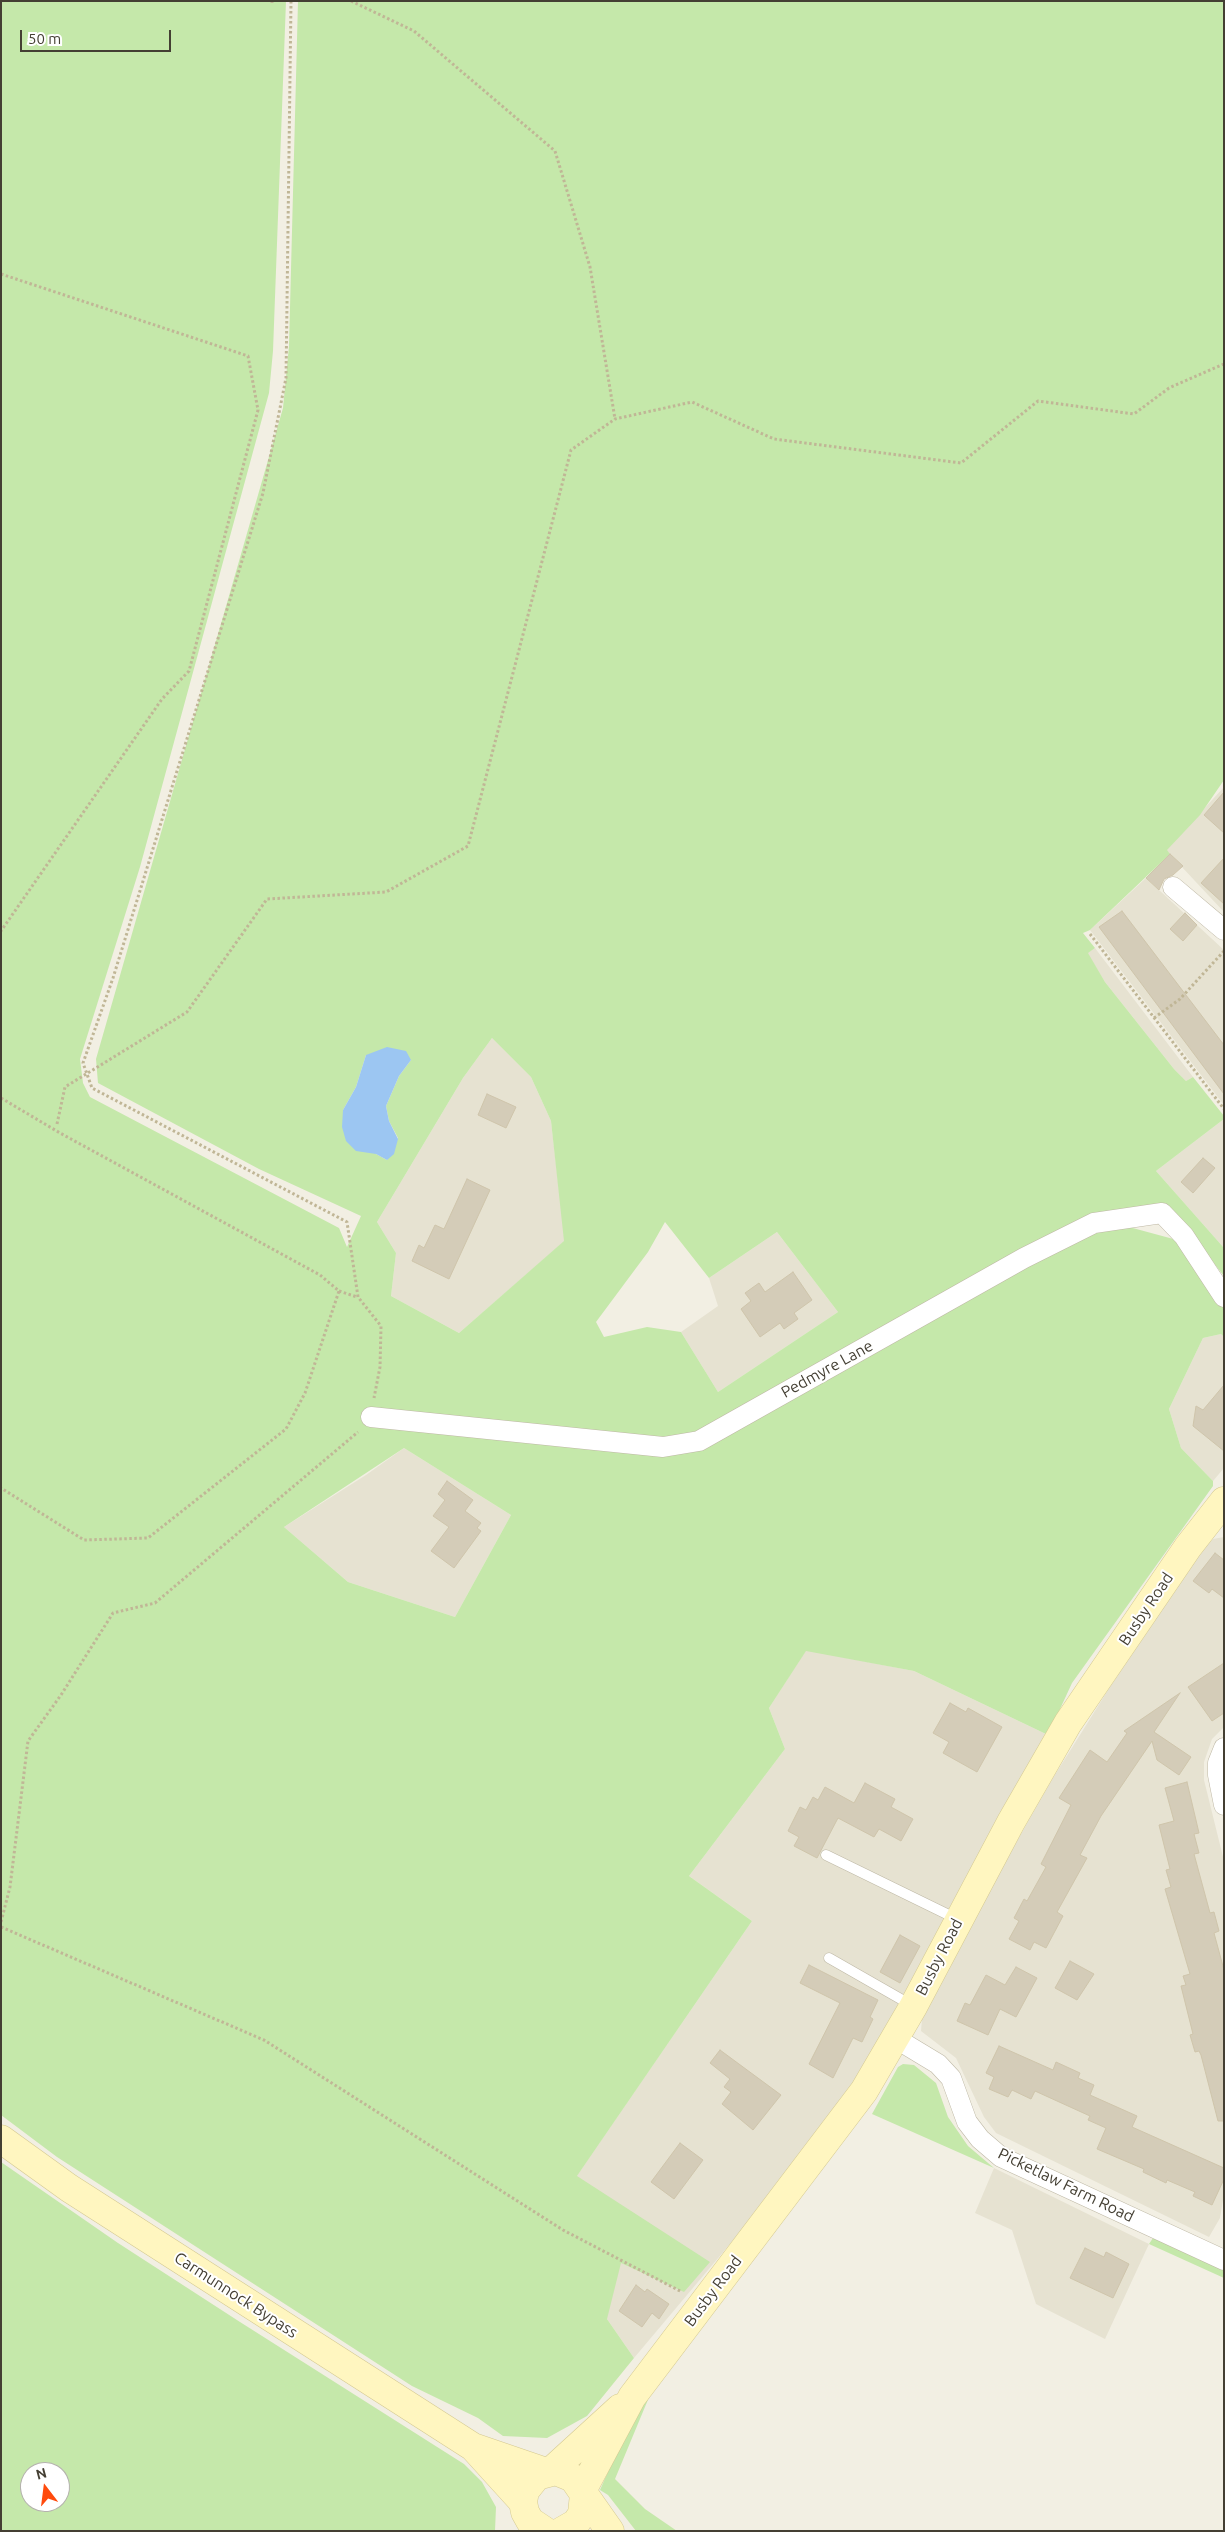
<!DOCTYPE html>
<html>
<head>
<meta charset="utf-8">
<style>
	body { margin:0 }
	#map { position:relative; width:1225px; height:2532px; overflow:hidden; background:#f2efe3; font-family:Ubuntu,sans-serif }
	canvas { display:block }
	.frame { position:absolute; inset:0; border:2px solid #443f33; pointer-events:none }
	.north { position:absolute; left:20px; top:2462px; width:50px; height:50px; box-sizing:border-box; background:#fff; border:1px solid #b4b2ad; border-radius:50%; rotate:345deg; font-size:14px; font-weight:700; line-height:20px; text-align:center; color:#443f33 }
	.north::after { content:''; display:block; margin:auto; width:18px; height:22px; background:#ff4b0d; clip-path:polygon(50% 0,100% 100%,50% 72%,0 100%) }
	.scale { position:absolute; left:20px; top:30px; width:151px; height:22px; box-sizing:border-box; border:2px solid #443f33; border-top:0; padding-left:6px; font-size:15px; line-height:18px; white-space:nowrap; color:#443f33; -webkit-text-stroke:4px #fff; paint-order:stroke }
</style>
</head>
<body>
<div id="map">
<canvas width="1225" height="2532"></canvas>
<div class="frame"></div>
<div class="north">N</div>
<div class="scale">50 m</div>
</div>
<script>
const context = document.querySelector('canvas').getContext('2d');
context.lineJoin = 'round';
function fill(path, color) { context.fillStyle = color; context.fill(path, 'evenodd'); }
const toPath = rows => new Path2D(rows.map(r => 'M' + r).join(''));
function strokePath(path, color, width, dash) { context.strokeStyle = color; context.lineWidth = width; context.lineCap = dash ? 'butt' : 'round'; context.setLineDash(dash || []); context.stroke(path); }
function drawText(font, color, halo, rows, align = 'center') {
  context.font = font + ' Ubuntu,sans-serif'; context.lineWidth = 4; context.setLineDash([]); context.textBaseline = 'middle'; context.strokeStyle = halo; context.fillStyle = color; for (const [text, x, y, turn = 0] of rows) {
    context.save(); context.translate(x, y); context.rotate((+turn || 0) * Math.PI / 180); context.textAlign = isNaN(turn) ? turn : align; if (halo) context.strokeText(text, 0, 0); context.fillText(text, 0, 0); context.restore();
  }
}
const residential = toPath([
	[1224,787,1224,912,1166,850],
	[1146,878,1224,950,1224,1105,1090,930],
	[1095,948,1193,1077,1186,1081,1174,1069,1105,982,1087,953],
	[492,1038,531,1077,551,1121,565,1241,459,1333,391,1296,396,1253,377,1222,463,1078],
	[1224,1119,1224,1248,1156,1171],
	[777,1232,838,1312,718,1392,681,1332,718,1306,709,1278],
	[1221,1334,1224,1337,1224,1468,1213,1481,1181,1448,1169,1409,1203,1338],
	[404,1448,511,1515,455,1617,348,1582,284,1527,366,1475],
	[1224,1537,1224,1727,1212,1739,1204,1762,1204,1780,1224,1861,1224,2194,1220,2218,1209,2237,996,2133,984,2117,956,2058,921,2031,922,2019,1001,1869,1053,1778,1110,1687,1204,1548,1213,1539],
	[806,1650,914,1671,1048,1735,899,2015,830,2125,634,2358,607,2319,576,2177,752,1921,689,1876,785,1749,769,1708],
	[994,2168,1149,2244,1105,2339,1036,2304,1012,2230,975,2213]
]);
const green = toPath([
	[1,1,286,1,273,351,269,393,140,867,80,1059,83,1083,90,1097,339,1228,347,1247,361,1216,259,1169,98,1083,96,1059,283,408,289,346,298,1,1224,1,1224,780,1200,815,1167,850,1170,854,1090,930,1083,933,1095,948,1088,953,1105,982,1174,1069,1186,1081,1193,1077,1224,1116,1224,1119,1156,1171,1224,1248,1224,1276,1172,1211,1132,1209,1013,1273,1108,1227,1129,1227,1177,1240,1224,1308,1224,1337,1221,1334,1203,1338,1169,1409,1181,1448,1213,1481,1213,1486,1072,1683,1048,1735,914,1671,806,1651,769,1708,785,1749,689,1876,752,1921,577,2176,710,2262,684,2292,621,2263,607,2319,634,2358,587,2416,547,2438,503,2436,478,2418,412,2386,57,2157,1,2115],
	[492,1038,531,1077,551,1121,564,1241,459,1333,391,1296,396,1253,377,1222,463,1078],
	[366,1055,411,1060,399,1076,386,1106,389,1121,398,1138,387,1160,376,1154,343,1110,356,1087],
	[665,1222,709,1278,777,1232,838,1312,718,1392,681,1332,647,1327,604,1337,596,1322,648,1252],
	[404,1448,511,1515,455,1617,348,1582,284,1527],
	[903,2064,914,2065,936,2083,948,2117,968,2146,994,2168,872,2114,898,2067],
	[1,2162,118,2243,240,2322,464,2464,482,2482,496,2507,495,2531,1,2531],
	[30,2472,60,2472,60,2502,30,2502],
	[1153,2238,1224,2270,1224,2278,1149,2244],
	[652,2390,615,2479,645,2509,677,2531,636,2531,608,2495,600,2490,627,2428]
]);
const water = toPath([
	[387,1047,406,1051,411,1060,399,1076,386,1106,389,1121,398,1139,394,1154,387,1160,376,1154,356,1151,346,1141,342,1127,343,1110,356,1087,366,1055]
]);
const building = toPath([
	[1224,792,1224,833,1204,815,1224,792],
	[1170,854,1183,866,1173,875,1164,879,1159,890,1146,878,1170,854],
	[1224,858,1224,904,1201,883,1224,858],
	[1122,911,1224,1045,1224,1094,1099,927,1122,911],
	[1185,913,1197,925,1183,941,1170,929,1185,913],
	[487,1094,516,1107,506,1128,478,1115,487,1094],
	[1203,1158,1215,1168,1193,1193,1181,1182,1203,1158],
	[467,1179,490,1190,449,1279,412,1261,419,1245,424,1248,435,1225,444,1229,467,1179],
	[793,1272,812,1300,794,1313,798,1319,784,1329,780,1323,760,1337,741,1309,751,1301,745,1293,759,1283,765,1292,793,1272],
	[1224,1385,1224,1451,1193,1426,1196,1406,1203,1410,1224,1385],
	[447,1481,473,1500,465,1511,481,1523,477,1528,481,1531,454,1568,431,1551,449,1527,433,1516,445,1500,438,1494,447,1481],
	[1215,1553,1224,1560,1224,1598,1212,1589,1209,1593,1193,1581,1215,1553],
	[1224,1663,1224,1713,1212,1721,1188,1687,1224,1663],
	[1180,1693,1154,1732,1191,1757,1179,1775,1157,1760,1152,1741,1101,1816,1080,1855,1087,1858,1057,1912,1063,1916,1046,1948,1034,1942,1030,1950,1009,1939,1019,1921,1014,1918,1024,1899,1027,1901,1046,1867,1041,1864,1071,1805,1059,1798,1090,1750,1107,1762,1127,1733,1124,1731,1180,1693],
	[950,1703,966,1712,968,1708,1002,1727,977,1772,943,1753,949,1742,933,1733,950,1703],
	[1187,1782,1199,1833,1194,1834,1199,1853,1194,1854,1210,1913,1214,1912,1219,1931,1214,1933,1224,1970,1224,2121,1218,2121,1201,2055,1199,2051,1195,2052,1190,2035,1193,2034,1181,1986,1186,1985,1183,1976,1190,1974,1165,1889,1171,1887,1166,1870,1170,1869,1159,1825,1174,1821,1165,1788,1187,1782],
	[865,1783,895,1799,891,1807,913,1819,901,1841,879,1829,874,1837,838,1818,817,1858,794,1846,799,1837,788,1831,800,1807,806,1810,813,1797,818,1800,825,1787,854,1803,865,1783],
	[900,1935,920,1946,900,1983,880,1972,900,1935],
	[1070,1961,1094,1974,1077,2000,1055,1988,1070,1961],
	[809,1965,878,2000,870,2017,873,2019,862,2042,853,2038,833,2078,809,2064,840,2003,800,1983,809,1965],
	[1016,1967,1037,1978,1016,2017,1000,2009,988,2035,957,2021,965,2003,970,2005,986,1975,1005,1985,1016,1967],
	[999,2046,1053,2070,1056,2062,1080,2073,1078,2078,1094,2085,1090,2095,1137,2116,1132,2127,1224,2168,1224,2179,1212,2205,1193,2196,1195,2192,1167,2180,1166,2183,1143,2172,1144,2169,1097,2149,1106,2128,1088,2120,1090,2116,1035,2091,1031,2099,1012,2090,1008,2097,989,2089,994,2077,986,2073,999,2046],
	[720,2050,781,2095,753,2130,722,2104,731,2092,724,2087,730,2079,710,2063,720,2050],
	[680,2143,703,2160,674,2199,651,2182,680,2143],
	[1085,2248,1104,2257,1106,2252,1129,2264,1113,2298,1070,2278,1085,2248],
	[636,2285,645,2292,647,2289,669,2304,659,2319,652,2313,642,2327,619,2311,636,2285]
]);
const path = toPath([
	[272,1,272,3],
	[291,1,286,378,263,493,113,978,83,1063,92,1088,347,1222,358,1297,381,1326,380,1367,374,1398],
	[351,1,414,31,555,151,590,267,615,419],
	[1,274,248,356,258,410,189,671,162,699,1,931],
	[1090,934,1224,1109],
	[1154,1018,1180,999,1224,951],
	[1,1098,60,1133,320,1275,339,1291,305,1393,286,1429,148,1538,84,1540,1,1488],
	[57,1124,65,1087,187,1012,267,899,386,892,468,846,571,450,615,419,692,402,774,439,961,463,1038,401,1134,414,1169,388,1224,364],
	[339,1291,357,1297],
	[1,1922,10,1887,28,1741,61,1695,113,1613,155,1603,358,1432],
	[1,1927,264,2040,563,2230,682,2292]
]);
const lane = toPath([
	[826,1855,957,1919],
	[829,1958,913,2006]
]);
const street = toPath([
	[1173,887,1224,930],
	[371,1417,663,1447,699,1441,1024,1258,1094,1223,1162,1213,1184,1236,1224,1297],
	[1224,1748,1218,1763,1218,1775,1224,1805],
	[895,2038,938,2064,951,2078,967,2122,980,2139,1001,2157,1224,2260]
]);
const secondary = toPath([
	[1,2139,69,2188,473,2447,546,2472],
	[474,2448,523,2502],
	[550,2472,620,2408],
	[582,2491,632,2397,864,2091,913,2007,1011,1822,1068,1723,1188,1547,1224,1501],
	[584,2494,610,2531],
	[545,2531,530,2521,525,2512,523,2502,525,2491,537,2476,556,2471,573,2478,584,2494,582,2514,576,2523,562,2531]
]);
const streetNames = [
	["Pedmyre Lane",827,1369,-29],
	["Busby Road",1146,1609,-56],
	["Busby Road",939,1957,-63],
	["Picketlaw Farm Road",1066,2185,26],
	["Busby Road",713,2291,-53],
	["Carmunnock Bypass",236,2295,33]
];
fill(residential, '#e6e2d1');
fill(green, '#c5e8aa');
fill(water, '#9cc6f2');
fill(building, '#d4ccb8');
strokePath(building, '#cfc5ab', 1);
strokePath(lane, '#beb8a5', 11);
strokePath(street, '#beb8a5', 21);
strokePath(secondary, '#d4c991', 29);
strokePath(path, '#c0b696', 3, [2.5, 2.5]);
strokePath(lane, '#fff', 10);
strokePath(street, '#fff', 20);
strokePath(secondary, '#fff6c0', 28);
drawText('16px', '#443f33', '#fff', streetNames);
</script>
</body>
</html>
